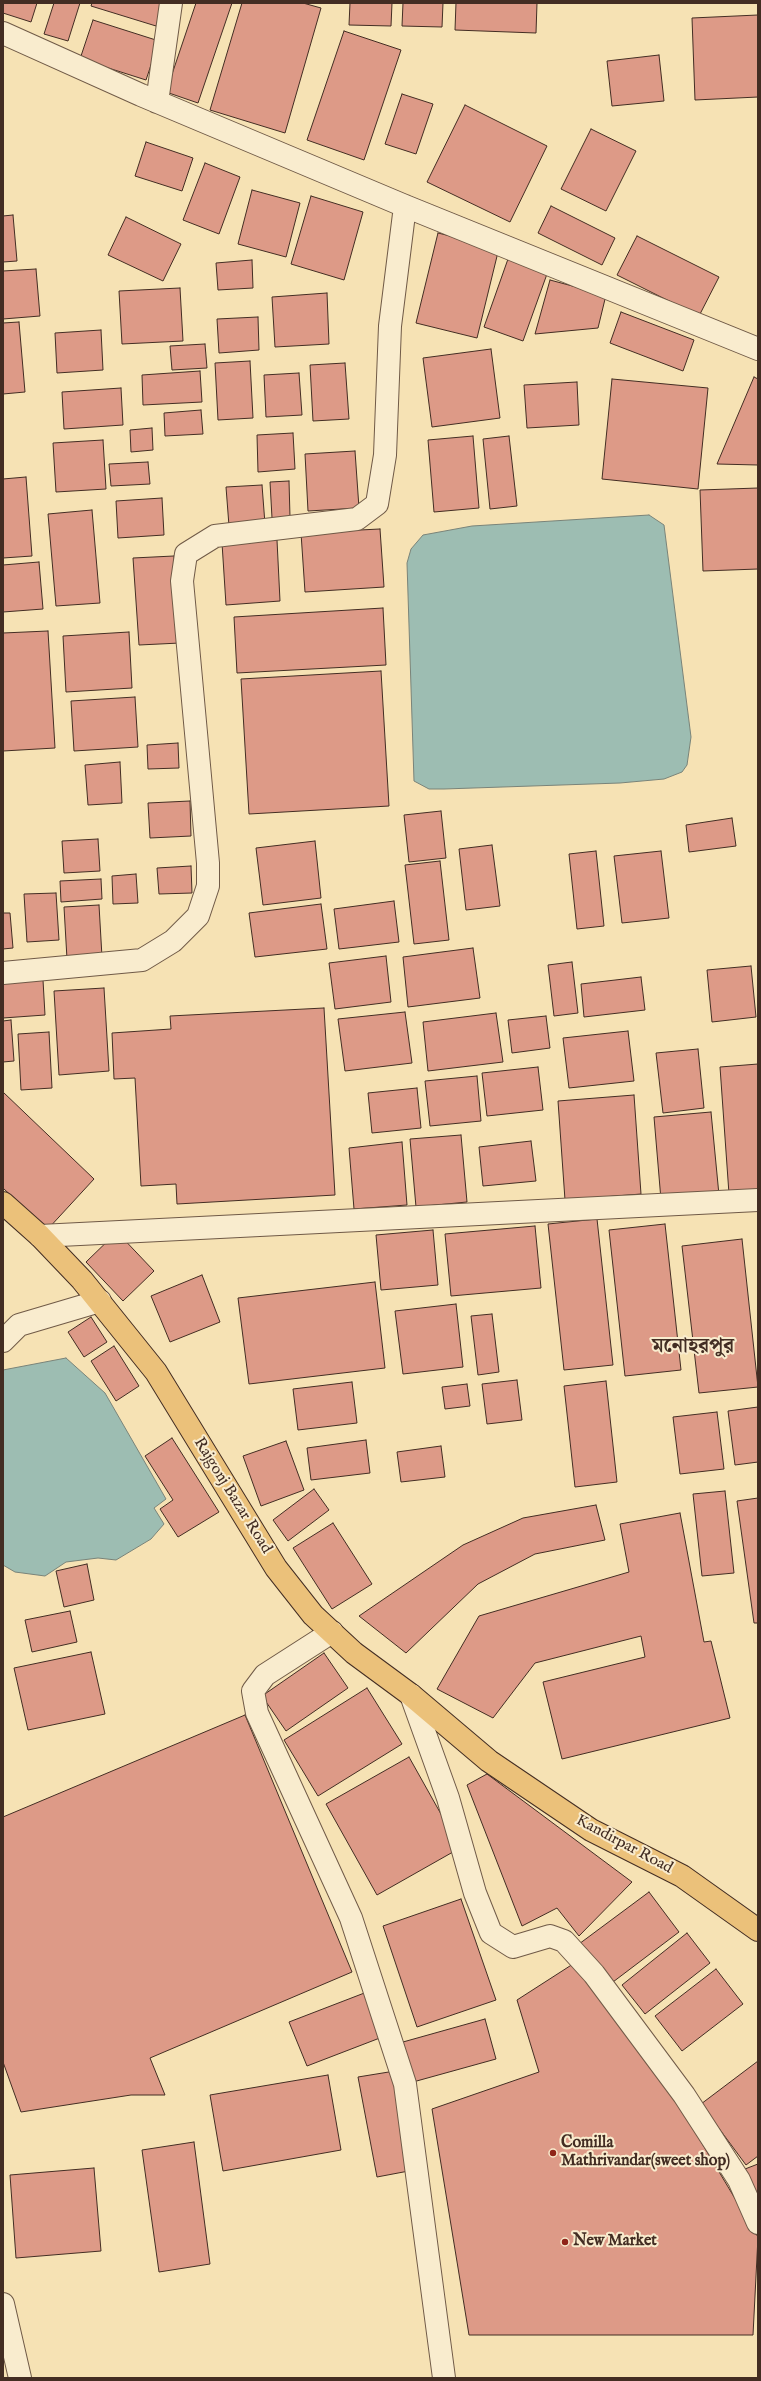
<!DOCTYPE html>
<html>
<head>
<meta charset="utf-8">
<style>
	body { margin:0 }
	#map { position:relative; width:761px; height:2381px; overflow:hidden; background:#f6e2b4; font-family:"IM FELL English",serif }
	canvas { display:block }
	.frame { position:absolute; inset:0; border:4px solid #432d23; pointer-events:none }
</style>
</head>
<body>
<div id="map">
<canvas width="761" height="2381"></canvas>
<div class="frame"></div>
</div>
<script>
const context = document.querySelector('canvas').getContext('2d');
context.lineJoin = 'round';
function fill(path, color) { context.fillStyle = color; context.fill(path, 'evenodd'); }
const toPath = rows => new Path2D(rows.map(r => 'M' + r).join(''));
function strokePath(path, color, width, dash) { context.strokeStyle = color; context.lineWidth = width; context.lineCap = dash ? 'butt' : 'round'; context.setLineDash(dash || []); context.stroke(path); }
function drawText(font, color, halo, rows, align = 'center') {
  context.font = font + ' "IM FELL English","Noto Serif Bengali",serif'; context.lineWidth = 4; context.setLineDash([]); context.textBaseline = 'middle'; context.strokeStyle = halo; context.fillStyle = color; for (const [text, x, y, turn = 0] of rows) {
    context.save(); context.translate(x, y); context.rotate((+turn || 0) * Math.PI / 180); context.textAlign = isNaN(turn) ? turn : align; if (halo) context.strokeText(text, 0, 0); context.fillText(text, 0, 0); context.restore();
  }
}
const water = toPath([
	[649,515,664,525,691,737,687,765,682,772,664,779,620,783,444,789,429,789,414,781,407,563,411,549,423,535,472,526,649,515],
	[66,1358,105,1393,166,1499,154,1508,164,1524,151,1539,116,1560,98,1558,66,1562,45,1576,15,1572,3,1565,3,1370,66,1358]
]);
const building = toPath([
	[3,3,37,3,31,22,3,13,3,3],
	[54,3,80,3,68,41,44,34,54,3],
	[92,3,163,3,156,26,91,6,92,3],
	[196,3,232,3,198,103,166,92,196,3],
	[242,3,303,3,321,8,285,133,210,110,242,3],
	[350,3,392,3,391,26,349,25,350,3],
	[403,3,443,3,442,27,402,26,403,3],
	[456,3,537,3,536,33,455,30,456,3],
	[758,15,758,97,695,100,692,18,758,15],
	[93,20,159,41,146,80,80,59,93,20],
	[344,31,401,50,364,160,307,140,344,31],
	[659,55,664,101,612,106,607,61,659,55],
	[402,94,433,104,416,154,385,144,402,94],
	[465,105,547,146,510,222,427,182,465,105],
	[591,129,636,151,606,211,561,189,591,129],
	[146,142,193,158,182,191,135,176,146,142],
	[205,163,240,177,219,234,183,220,205,163],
	[252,190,300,203,286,257,238,244,252,190],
	[311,196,363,212,344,280,291,264,311,196],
	[551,206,615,238,602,265,538,233,551,206],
	[13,215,17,261,3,262,3,216,13,215],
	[126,217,181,244,163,281,108,255,126,217],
	[438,233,499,248,477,338,416,323,438,233],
	[637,236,719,277,699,316,617,275,637,236],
	[508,259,547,274,523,341,484,327,508,259],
	[252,260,253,288,218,290,216,263,252,260],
	[36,269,40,316,3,319,3,271,36,269],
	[550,280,606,295,598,328,535,334,550,280],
	[180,288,183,341,122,344,119,291,180,288],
	[327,293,329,344,275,347,272,297,327,293],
	[621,312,694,340,683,371,610,343,621,312],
	[258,317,259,350,219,353,217,319,258,317],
	[19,322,25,392,3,394,3,323,19,322],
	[101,330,103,370,57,373,55,333,101,330],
	[205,344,207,368,172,370,170,346,205,344],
	[491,349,500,418,432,427,423,358,491,349],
	[250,361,253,418,218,420,215,363,250,361],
	[345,363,349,419,313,421,310,365,345,363],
	[200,371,202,402,143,405,142,375,200,371],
	[299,373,302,415,266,417,264,375,299,373],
	[754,377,758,379,758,465,717,464,754,377],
	[612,379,708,388,698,489,602,479,612,379],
	[577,382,579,425,527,428,524,385,577,382],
	[121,388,123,425,64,429,62,392,121,388],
	[201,410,203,434,165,436,164,413,201,410],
	[152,428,153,450,131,452,130,430,152,428],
	[293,433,295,469,258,472,257,435,293,433],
	[473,436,479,508,434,512,428,440,473,436],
	[509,436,517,506,490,509,483,439,509,436],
	[103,440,106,489,56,492,53,443,103,440],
	[355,451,359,508,308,511,305,454,355,451],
	[148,462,150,484,111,486,109,464,148,462],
	[26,477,32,556,3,558,3,479,26,477],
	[289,481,290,517,272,518,270,482,289,481],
	[262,485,265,524,229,526,226,487,262,485],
	[758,488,758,569,703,571,700,490,758,488],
	[162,498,164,535,118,538,116,501,162,498],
	[92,510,100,603,56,606,48,514,92,510],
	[380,529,384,587,305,592,301,533,380,529],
	[277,540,280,601,226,605,222,543,277,540],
	[174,556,180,643,139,645,133,558,174,556],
	[39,562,43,609,3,612,3,565,39,562],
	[383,608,386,665,237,673,234,617,383,608],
	[48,631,55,748,3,751,3,633,48,631],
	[129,632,132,688,66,692,63,636,129,632],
	[381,671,389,806,249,814,241,679,381,671],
	[135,697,138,747,74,751,71,701,135,697],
	[178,743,179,768,148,769,147,745,178,743],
	[120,762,122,803,88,805,85,765,120,762],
	[190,801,191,836,150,838,148,803,190,801],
	[441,811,446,858,409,862,404,815,441,811],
	[732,818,736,846,689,852,686,825,732,818],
	[98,839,100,871,64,873,62,841,98,839],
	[315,841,321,898,263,905,256,848,315,841],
	[492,845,500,906,466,910,459,849,492,845],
	[596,851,604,926,577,929,569,854,596,851],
	[661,851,669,918,622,923,614,856,661,851],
	[440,861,449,940,414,944,405,865,440,861],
	[191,866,192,893,159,894,157,868,191,866],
	[136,874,138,903,113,904,112,876,136,874],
	[101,879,102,899,61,902,60,881,101,879],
	[56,893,59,940,27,942,24,894,56,893],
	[394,901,399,942,339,949,334,909,394,901],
	[321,904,327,949,255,957,249,913,321,904],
	[99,905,102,957,67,959,64,907,99,905],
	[3,913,10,913,13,948,3,949,3,913],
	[473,948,480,998,408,1007,403,957,473,948],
	[386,956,391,1002,335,1009,329,963,386,956],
	[572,962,578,1013,554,1016,548,965,572,962],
	[751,966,756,1017,712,1022,707,970,751,966],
	[641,977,645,1010,584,1017,581,984,641,977],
	[43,980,45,1015,3,1018,3,983,43,980],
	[104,988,109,1071,59,1075,54,991,104,988],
	[324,1008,335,1195,177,1204,176,1184,141,1186,135,1078,114,1079,112,1033,171,1029,170,1016,324,1008],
	[405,1012,412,1063,345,1071,338,1019,405,1012],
	[496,1013,503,1062,428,1071,423,1022,496,1013],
	[546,1016,550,1048,512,1053,508,1020,546,1016],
	[11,1020,14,1061,3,1062,3,1021,11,1020],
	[628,1031,634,1081,569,1088,563,1038,628,1031],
	[49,1032,52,1088,21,1090,18,1034,49,1032],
	[698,1049,704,1108,663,1113,656,1053,698,1049],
	[758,1064,758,1192,729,1194,720,1067,758,1064],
	[538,1067,543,1110,487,1116,482,1073,538,1067],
	[477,1076,481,1121,430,1126,425,1081,477,1076],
	[417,1088,421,1128,372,1133,368,1093,417,1088],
	[3,1092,94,1179,47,1230,3,1188,3,1092],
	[634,1095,641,1194,565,1200,558,1101,634,1095],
	[711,1112,719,1195,661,1200,654,1117,711,1112],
	[461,1135,467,1202,416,1207,410,1139,461,1135],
	[531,1141,536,1181,483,1186,479,1147,531,1141],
	[402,1142,407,1205,354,1209,349,1148,402,1142],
	[597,1219,613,1365,564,1370,548,1224,597,1219],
	[665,1224,681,1370,625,1376,609,1230,665,1224],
	[535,1226,541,1288,451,1296,445,1234,535,1226],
	[433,1230,438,1285,381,1290,376,1235,433,1230],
	[117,1232,154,1271,123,1301,86,1262,117,1232],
	[742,1239,758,1387,699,1393,682,1246,742,1239],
	[202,1275,220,1322,170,1342,151,1296,202,1275],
	[375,1282,385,1368,249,1384,238,1298,375,1282],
	[456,1304,463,1367,403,1374,395,1311,456,1304],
	[492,1314,499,1372,478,1375,471,1316,492,1314],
	[91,1317,107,1342,84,1357,68,1332,91,1317],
	[114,1346,139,1386,116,1401,91,1361,114,1346],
	[517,1380,522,1420,487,1424,482,1384,517,1380],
	[606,1381,617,1482,575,1487,564,1386,606,1381],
	[352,1382,357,1423,298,1430,293,1389,352,1382],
	[467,1384,470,1406,445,1409,442,1387,467,1384],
	[758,1407,758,1462,735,1465,728,1411,758,1407],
	[717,1412,724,1469,680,1474,673,1417,717,1412],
	[172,1438,219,1512,178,1537,160,1509,173,1500,145,1456,172,1438],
	[366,1440,370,1473,311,1480,307,1448,366,1440],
	[286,1441,304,1490,261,1506,243,1456,286,1441],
	[441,1446,445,1477,401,1482,397,1452,441,1446],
	[314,1489,329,1510,288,1541,273,1520,314,1489],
	[725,1491,734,1573,702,1576,693,1494,725,1491],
	[758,1498,758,1623,754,1623,737,1501,758,1498],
	[596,1505,605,1540,535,1554,478,1584,406,1653,359,1616,463,1545,523,1518,596,1505],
	[680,1513,704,1642,711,1641,730,1718,562,1759,543,1682,645,1657,641,1636,535,1663,493,1718,437,1689,479,1616,629,1572,620,1524,680,1513],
	[333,1523,372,1584,332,1609,293,1548,333,1523],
	[87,1564,94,1600,64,1607,56,1571,87,1564],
	[70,1611,77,1642,32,1652,25,1620,70,1611],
	[91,1652,105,1714,28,1730,14,1668,91,1652],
	[324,1653,348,1688,286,1731,262,1696,324,1653],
	[367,1688,402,1744,318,1796,284,1740,367,1688],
	[245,1715,352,1972,150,2058,165,2095,131,2095,21,2112,3,2062,3,1817,245,1715],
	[409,1757,460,1848,377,1895,326,1804,409,1757],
	[487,1774,632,1882,579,1936,557,1908,522,1926,467,1785,487,1774],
	[649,1892,679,1932,609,1985,579,1944,649,1892],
	[461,1899,496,2000,417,2027,383,1926,461,1899],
	[687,1933,710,1963,645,2014,622,1985,687,1933],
	[573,1964,645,2048,758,2237,753,2335,469,2335,432,2109,539,2072,517,2000,573,1964],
	[716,1969,743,2004,682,2051,655,2016,716,1969],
	[367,1992,385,2036,307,2066,289,2022,367,1992],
	[485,2019,496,2059,413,2082,403,2042,485,2019],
	[758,2061,758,2156,746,2165,701,2104,758,2061],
	[395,2071,414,2170,377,2177,358,2077,395,2071],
	[328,2075,341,2150,223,2171,210,2095,328,2075],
	[194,2142,210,2264,159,2272,142,2150,194,2142],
	[758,2164,758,2198,745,2169,758,2164],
	[94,2168,101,2251,16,2258,10,2175,94,2168]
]);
const minor = toPath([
	[3,33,141,95,405,206,758,349],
	[157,102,171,3],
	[3,973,142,960,173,941,198,916,208,886,208,863,182,581,186,554,215,536,357,519,377,504,385,455,390,326,405,206],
	[40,1236,758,1200],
	[3,1341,19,1325,100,1301],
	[332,1632,265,1675,253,1691,257,1713,351,1918,405,2084,444,2378],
	[411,1695,448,1798,475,1893,491,1933,513,1947,550,1936,564,1941,594,1974,684,2095,739,2180,758,2223],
	[3,2304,20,2378]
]);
const major = toPath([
	[3,1203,40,1236,82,1280,156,1372,276,1568,313,1615,354,1653,411,1695,489,1761,591,1830,682,1876,758,1930]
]);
const markers = [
	[553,2153,4,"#8f2418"],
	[565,2242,4,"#8f2418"]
];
const streetNames = [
	["Rajgonj Bazar Road",232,1496,58],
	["Kandirpar Road",624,1845,28]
];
const poiNames = [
	["Comilla",561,2144],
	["Mathrivandar(sweet shop)",561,2162],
	["New Market",573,2242]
];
const districtNames = [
	["মনোহরপুর",693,1348]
];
fill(water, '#9dbdb2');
strokePath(water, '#798379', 1);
fill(building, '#dd9a87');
strokePath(building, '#432d23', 1);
strokePath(minor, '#705a47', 24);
strokePath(major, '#432d23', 24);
strokePath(minor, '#f9ecce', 22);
strokePath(major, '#ebc17a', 22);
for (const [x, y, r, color] of markers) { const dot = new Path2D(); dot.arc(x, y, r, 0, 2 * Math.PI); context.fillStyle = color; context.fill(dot); strokePath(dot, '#f9ecce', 1.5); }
drawText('16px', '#432d23', '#f9ecce', streetNames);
drawText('bold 16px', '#432d23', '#f9ecce', poiNames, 'left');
drawText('bold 20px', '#432d23', '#f9ecce', districtNames);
</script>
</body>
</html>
